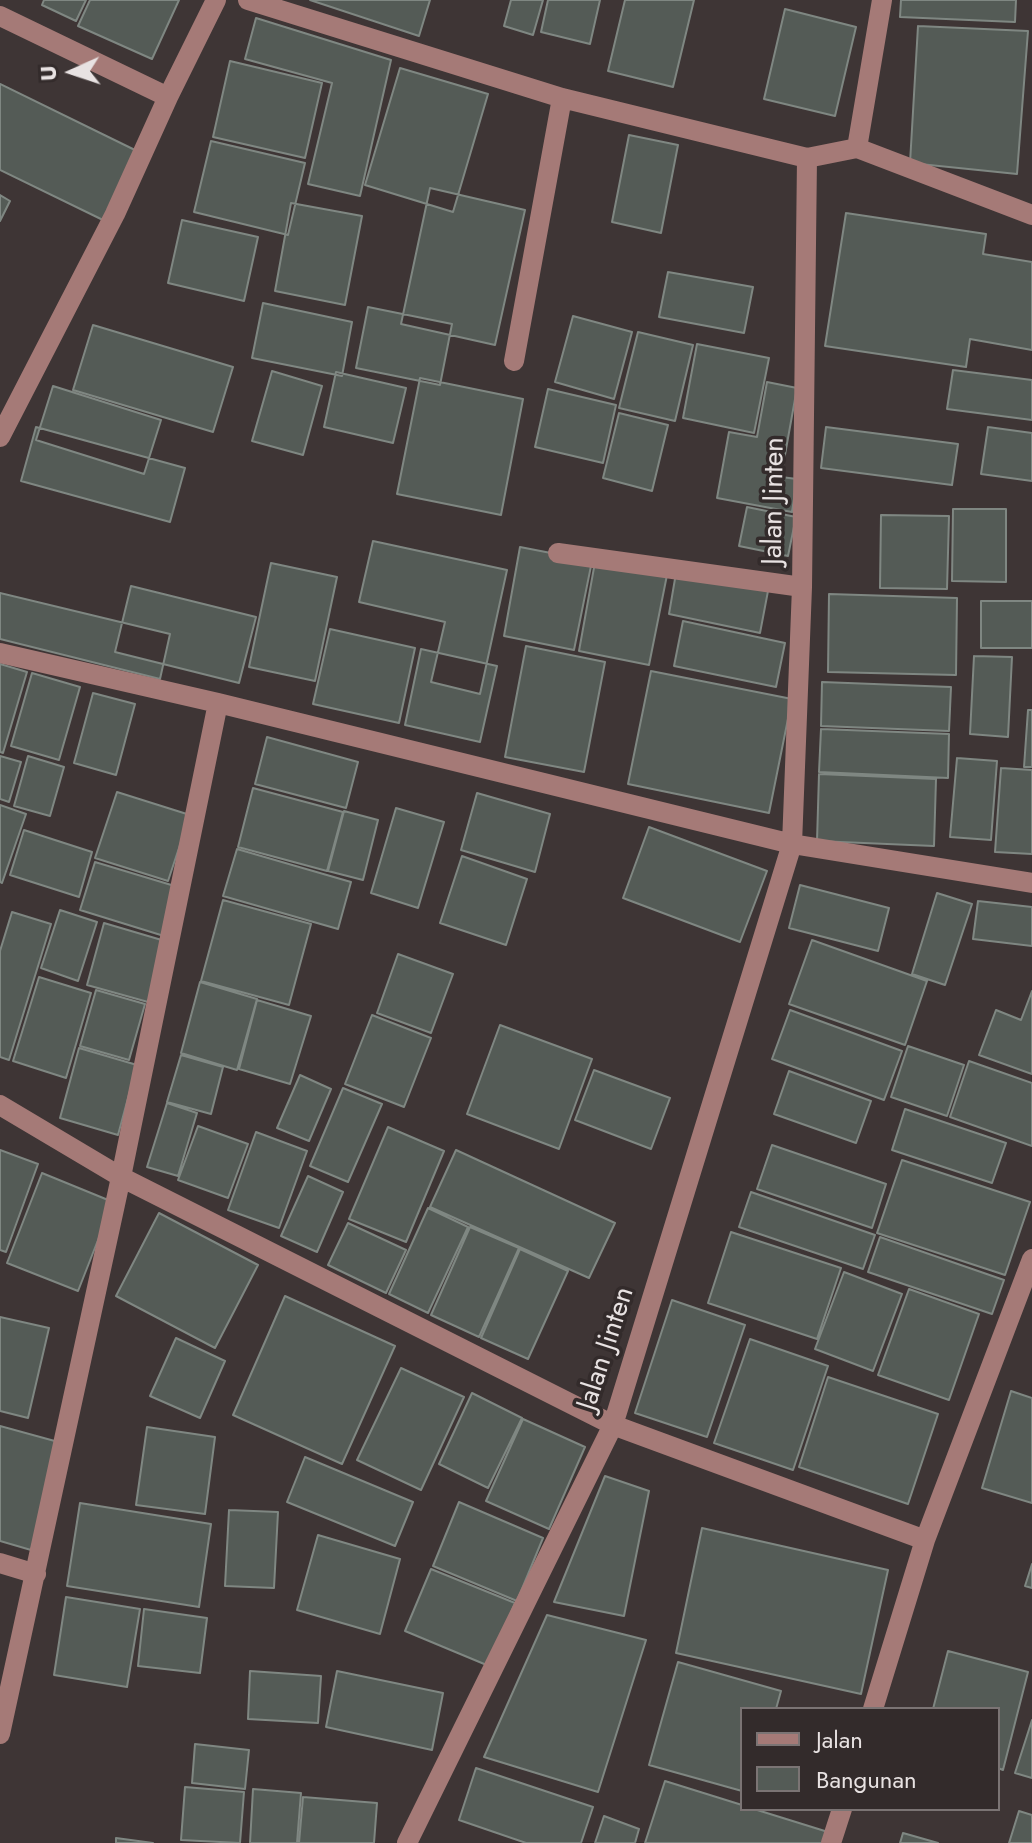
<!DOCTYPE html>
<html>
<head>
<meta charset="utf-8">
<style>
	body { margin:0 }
	#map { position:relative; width:1032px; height:1843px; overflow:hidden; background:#3e3535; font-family:Jost,sans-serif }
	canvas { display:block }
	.legend { position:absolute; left:740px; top:1707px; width:260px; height:104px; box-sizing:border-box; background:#332b2b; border:2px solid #7b7474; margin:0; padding:10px 14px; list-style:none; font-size:24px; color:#e8e2e2 }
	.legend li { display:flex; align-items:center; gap:16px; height:40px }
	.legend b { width:40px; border:2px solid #7b7474 }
	.north { position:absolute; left:32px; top:32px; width:80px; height:80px; -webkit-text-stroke:6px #332b2b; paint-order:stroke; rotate:267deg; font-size:22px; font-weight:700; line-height:32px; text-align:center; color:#e8e2e2 }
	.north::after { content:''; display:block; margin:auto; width:28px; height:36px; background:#e8e2e2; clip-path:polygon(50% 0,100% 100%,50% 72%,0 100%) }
</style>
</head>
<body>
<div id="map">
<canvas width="1032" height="1843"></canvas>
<ul class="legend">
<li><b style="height:10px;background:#a57a77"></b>Jalan</li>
<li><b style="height:22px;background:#545b56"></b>Bangunan</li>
</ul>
<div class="north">U</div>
</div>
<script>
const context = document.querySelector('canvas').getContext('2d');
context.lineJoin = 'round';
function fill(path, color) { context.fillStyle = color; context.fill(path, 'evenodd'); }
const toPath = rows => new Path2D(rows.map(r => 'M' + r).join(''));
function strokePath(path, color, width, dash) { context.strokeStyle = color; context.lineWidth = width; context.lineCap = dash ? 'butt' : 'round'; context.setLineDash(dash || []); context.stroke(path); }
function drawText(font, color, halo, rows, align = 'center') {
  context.font = font + ' Jost,sans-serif'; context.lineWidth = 7; context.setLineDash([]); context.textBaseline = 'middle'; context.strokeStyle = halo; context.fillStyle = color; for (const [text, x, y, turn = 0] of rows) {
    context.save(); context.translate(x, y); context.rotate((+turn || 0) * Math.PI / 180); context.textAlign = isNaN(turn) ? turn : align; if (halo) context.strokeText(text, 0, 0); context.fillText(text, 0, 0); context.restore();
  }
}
const building = toPath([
	[44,0,86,0,76,21,42,5,44,0],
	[90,0,179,0,152,59,78,26,90,0],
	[310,0,430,0,419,36,310,0],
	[511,0,543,0,533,35,504,26,511,0],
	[548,0,600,0,590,44,541,32,548,0],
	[625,0,694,0,673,87,608,71,625,0],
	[901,0,1016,0,1015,22,900,17,901,0],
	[785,9,856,27,835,116,764,99,785,9],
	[256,18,391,60,360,196,308,184,332,83,245,59,256,18],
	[918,26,1028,31,1017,174,910,163,918,26],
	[230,61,322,83,305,158,213,137,230,61],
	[400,68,488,94,453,212,365,185,400,68],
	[0,84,139,152,105,221,0,170,0,84],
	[629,135,678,145,661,233,612,222,629,135],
	[211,141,305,163,288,235,194,212,211,141],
	[430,188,525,210,495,345,401,324,430,188],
	[0,195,10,201,0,221,0,195],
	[291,203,362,216,345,305,275,291,291,203],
	[846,213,986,234,983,254,1032,262,1032,350,970,339,966,367,825,346,846,213],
	[182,220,258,237,244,301,168,283,182,220],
	[668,272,753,287,744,333,659,317,668,272],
	[263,303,352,322,342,376,252,358,263,303],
	[368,307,452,324,440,385,356,368,368,307],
	[573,316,632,332,614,399,555,382,573,316],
	[93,325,233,367,213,432,73,390,93,325],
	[638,332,693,345,675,421,619,408,638,332],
	[697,344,769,358,754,433,683,418,697,344],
	[953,370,1032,380,1032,420,947,409,953,370],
	[272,371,322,386,303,455,252,441,272,371],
	[336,372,406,388,393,443,324,427,336,372],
	[420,378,523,399,501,515,397,494,420,378],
	[767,382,797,388,781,477,797,479,792,512,717,498,729,432,757,437,767,382],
	[53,386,161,420,144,474,36,440,53,386],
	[548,389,616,405,603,463,535,447,548,389],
	[619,413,668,425,652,491,603,478,619,413],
	[36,427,185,468,170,522,21,481,36,427],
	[826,427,958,444,952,485,821,468,826,427],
	[988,427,1032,433,1032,481,981,474,988,427],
	[747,507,796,517,788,556,739,546,747,507],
	[953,509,1006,509,1006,582,952,581,953,509],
	[881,515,949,516,947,589,880,588,881,515],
	[373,541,507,570,480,694,431,682,445,622,359,602,373,541],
	[520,547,592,561,574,650,504,636,520,547],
	[595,562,667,575,649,665,579,651,595,562],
	[271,563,337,577,315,681,249,667,271,563],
	[676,573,768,591,760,633,669,614,676,573],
	[131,586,256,617,239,683,115,652,131,586],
	[0,593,170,634,160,679,0,639,0,593],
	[829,594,957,598,956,675,828,672,829,594],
	[981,601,1032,601,1032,648,981,648,981,601],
	[683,621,785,643,776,687,674,666,683,621],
	[330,629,415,648,399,723,313,704,330,629],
	[526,646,605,662,584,772,505,757,526,646],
	[421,649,497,666,480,742,405,725,421,649],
	[974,656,1012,657,1008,737,970,734,974,656],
	[0,664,27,672,3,753,0,752,0,664],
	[651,671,792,699,769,813,628,784,651,671],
	[32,673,80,687,59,760,11,746,32,673],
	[822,682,951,687,949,731,821,726,822,682],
	[93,693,135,704,116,775,74,763,93,693],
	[1028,710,1032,710,1032,767,1024,767,1028,710],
	[821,729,949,734,948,778,819,772,821,729],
	[267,737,358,762,346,808,255,784,267,737],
	[0,756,21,762,9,802,0,799,0,756],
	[28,756,64,767,50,816,14,806,28,756],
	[957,758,997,761,991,840,950,837,957,758],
	[1001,768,1032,770,1032,854,995,852,1001,768],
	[819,774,936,779,934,846,817,841,819,774],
	[253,788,343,812,327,871,238,847,253,788],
	[117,792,190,815,168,881,95,858,117,792],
	[477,793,550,814,535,872,461,850,477,793],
	[0,805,26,814,2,883,0,882,0,805],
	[396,808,444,822,418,908,371,893,396,808],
	[344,811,378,820,363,880,328,871,344,811],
	[649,827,767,871,740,942,623,898,649,827],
	[24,830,92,852,79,897,10,875,24,830],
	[237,849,351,882,338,929,223,896,237,849],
	[462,856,527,879,506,945,440,923,462,856],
	[95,862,178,887,164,936,80,910,95,862],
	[800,885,889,908,878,951,789,928,800,885],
	[937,893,972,904,945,985,912,974,937,893],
	[223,900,311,924,289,1005,201,981,223,900],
	[978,901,1032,907,1032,946,973,939,978,901],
	[60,910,97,922,78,981,41,968,60,910],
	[12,912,51,924,9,1060,0,1057,0,951,12,912],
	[104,923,165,941,148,1002,87,985,104,923],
	[812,940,927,981,905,1045,789,1004,812,940],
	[398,954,453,974,431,1033,377,1013,398,954],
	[39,977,91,993,66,1078,13,1061,39,977],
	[200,982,257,999,237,1070,181,1053,200,982],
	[96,990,145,1004,129,1060,80,1046,96,990],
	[1032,991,1032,1074,979,1055,996,1010,1021,1020,1032,991],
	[257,1000,311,1016,290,1084,239,1069,257,1000],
	[790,1010,902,1051,884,1100,772,1059,790,1010],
	[372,1015,431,1038,404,1107,345,1084,372,1015],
	[500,1025,592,1059,559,1149,467,1114,500,1025],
	[908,1046,964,1065,947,1116,891,1097,908,1046],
	[79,1048,137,1065,118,1135,60,1118,79,1048],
	[181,1055,223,1067,211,1114,167,1102,181,1055],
	[969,1061,1032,1083,1032,1146,950,1117,969,1061],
	[594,1070,670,1098,651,1149,575,1120,594,1070],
	[789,1071,871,1101,856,1143,774,1114,789,1071],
	[300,1075,331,1089,309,1141,277,1128,300,1075],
	[343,1088,382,1104,348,1182,310,1166,343,1088],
	[167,1103,197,1113,178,1176,147,1167,167,1103],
	[905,1109,1006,1143,992,1183,892,1150,905,1109],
	[198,1126,248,1144,228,1198,178,1180,198,1126],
	[388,1127,444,1151,406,1242,349,1219,388,1127],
	[256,1132,307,1151,279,1228,228,1210,256,1132],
	[772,1145,886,1184,872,1228,757,1189,772,1145],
	[0,1150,38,1164,6,1252,0,1250,0,1150],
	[456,1150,615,1223,589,1278,430,1207,456,1150],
	[902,1160,1030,1202,1005,1275,877,1233,902,1160],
	[42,1173,113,1202,78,1291,7,1263,42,1173],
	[308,1176,343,1192,317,1252,281,1236,308,1176],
	[751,1192,875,1235,863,1269,739,1227,751,1192],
	[428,1208,468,1227,428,1313,389,1294,428,1208],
	[159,1213,258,1265,215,1348,116,1296,159,1213],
	[348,1223,406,1250,386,1293,328,1265,348,1223],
	[470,1227,519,1248,479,1337,431,1315,470,1227],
	[731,1232,841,1268,817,1339,708,1303,731,1232],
	[880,1237,1004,1280,992,1314,868,1272,880,1237],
	[520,1249,568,1271,528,1359,481,1338,520,1249],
	[844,1272,902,1294,873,1371,815,1349,844,1272],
	[909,1289,979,1314,949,1400,878,1375,909,1289],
	[285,1296,395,1346,342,1464,233,1415,285,1296],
	[672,1300,745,1325,707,1437,635,1413,672,1300],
	[0,1317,49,1328,28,1418,0,1411,0,1317],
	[176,1338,225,1361,200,1418,150,1396,176,1338],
	[750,1339,828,1366,793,1470,714,1443,750,1339],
	[401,1368,464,1397,421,1490,357,1460,401,1368],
	[828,1377,938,1414,908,1504,799,1467,828,1377],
	[1011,1391,1032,1398,1032,1503,982,1488,1011,1391],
	[472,1393,522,1418,488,1488,439,1464,472,1393],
	[523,1419,585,1447,549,1529,486,1501,523,1419],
	[0,1426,62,1443,31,1550,0,1541,0,1426],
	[147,1427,215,1437,205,1514,136,1505,147,1427],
	[305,1457,413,1502,395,1546,287,1502,305,1457],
	[605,1476,649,1491,624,1616,554,1602,605,1476],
	[459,1502,543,1538,517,1601,433,1566,459,1502],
	[80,1503,211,1524,199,1607,67,1586,80,1503],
	[229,1510,278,1512,274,1588,225,1586,229,1510],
	[702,1528,888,1570,861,1694,676,1653,702,1528],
	[318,1535,400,1559,380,1634,297,1610,318,1535],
	[1032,1564,1032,1588,1025,1586,1032,1564],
	[431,1569,515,1603,489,1666,405,1631,431,1569],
	[66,1597,140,1609,127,1687,54,1675,66,1597],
	[144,1609,207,1618,200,1673,138,1666,144,1609],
	[547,1615,646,1640,598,1792,484,1757,547,1615],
	[948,1651,1028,1672,1003,1770,998,1768,998,1709,933,1709,948,1651],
	[678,1662,781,1691,776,1709,742,1709,742,1791,649,1765,678,1662],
	[250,1671,321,1676,318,1723,248,1719,250,1671],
	[337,1671,443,1693,432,1750,326,1727,337,1671],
	[1032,1720,1032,1778,1015,1773,1032,1720],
	[195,1744,249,1750,245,1789,192,1783,195,1744],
	[476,1768,593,1807,581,1843,526,1843,459,1820,476,1768],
	[665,1781,742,1805,742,1809,754,1809,828,1832,825,1843,645,1843,665,1781],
	[185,1787,244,1792,240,1843,181,1840,185,1787],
	[253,1789,301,1793,297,1843,250,1843,253,1789],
	[303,1797,377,1803,374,1843,299,1843,303,1797],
	[1019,1811,1032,1815,1032,1843,1009,1843,1019,1811],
	[604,1816,639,1829,635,1843,595,1843,604,1816],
	[903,1833,938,1843,900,1843,903,1833],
	[116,1838,153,1843,116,1843,116,1838]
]);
const minor = toPath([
	[248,0,562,98,807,158,857,148,1032,215],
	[0,16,168,97],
	[857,148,882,0],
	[514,361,562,98],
	[0,437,115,214,168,97,216,0],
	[558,553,802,587],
	[0,653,218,703,792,844,1032,883],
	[0,1105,121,1177,613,1425,925,1540],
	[0,1563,36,1574],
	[873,1709,925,1540,1032,1259],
	[0,1734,121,1177,218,703],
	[407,1843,613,1425,792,844,802,587,807,158],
	[831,1843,842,1809]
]);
const streetNames = [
	["Jalan Jinten",775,501,-89],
	["Jalan Jinten",607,1349,-72]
];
fill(building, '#545b56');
strokePath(building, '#7f8782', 2);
strokePath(minor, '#a57a77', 20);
drawText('28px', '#e8e2e2', '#332b2b', streetNames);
</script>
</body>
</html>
